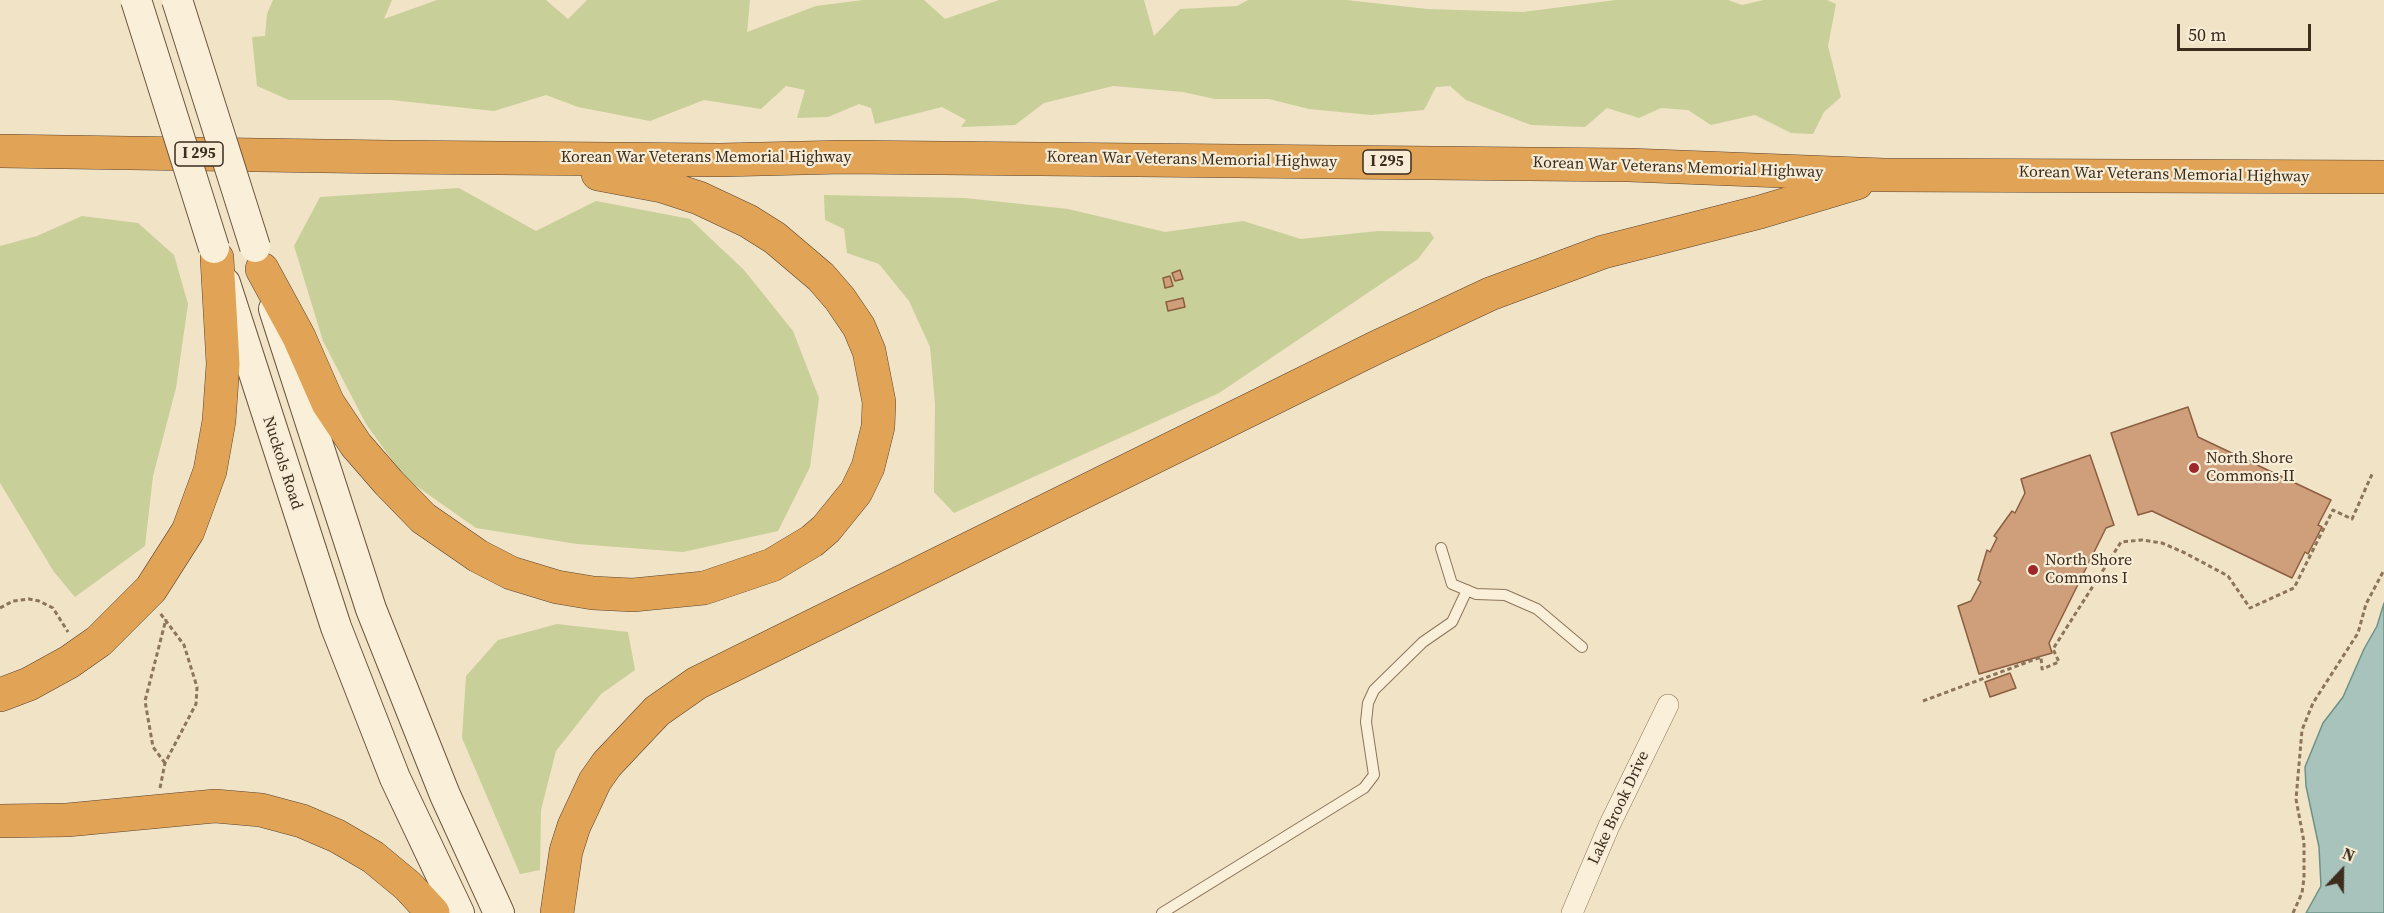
<!DOCTYPE html>
<html>
<head>
<meta charset="utf-8">
<style>
	body { margin:0 }
	#map { position:relative; width:2384px; height:913px; overflow:hidden; background:#f0e3c6; font-family:"Source Serif 4",serif }
	canvas { display:block }
	.north { position:absolute; left:2312px; top:841px; width:60px; height:60px; -webkit-text-stroke:4px #f7edd6; paint-order:stroke; rotate:22deg; font-size:16px; font-weight:700; line-height:24px; text-align:center; color:#3c2d1f }
	.north::after { content:''; display:block; margin:auto; width:21px; height:27px; background:#3c2d1f; clip-path:polygon(50% 0,100% 100%,50% 72%,0 100%) }
	.scale { position:absolute; left:2177px; top:24px; width:134px; height:27px; box-sizing:border-box; border:3px solid #3c2d1f; border-top:0; padding-left:8px; font-size:18px; line-height:21px; white-space:nowrap; color:#3c2d1f; -webkit-text-stroke:4px #f7edd6; paint-order:stroke }
</style>
</head>
<body>
<div id="map">
<canvas width="2384" height="913"></canvas>
<div class="north">N</div>
<div class="scale">50 m</div>
</div>
<script>
const context = document.querySelector('canvas').getContext('2d');
context.lineJoin = 'round';
function fill(path, color) { context.fillStyle = color; context.fill(path, 'evenodd'); }
const toPath = rows => new Path2D(rows.map(r => 'M' + r).join(''));
function strokePath(path, color, width, dash) { context.strokeStyle = color; context.lineWidth = width; context.lineCap = dash ? 'butt' : 'round'; context.setLineDash(dash || []); context.stroke(path); }
function drawText(font, color, halo, rows, align = 'center') {
  context.font = font + ' "Source Serif 4",serif'; context.lineWidth = 4.5; context.setLineDash([]); context.textBaseline = 'middle'; context.strokeStyle = halo; context.fillStyle = color; for (const [text, x, y, turn = 0] of rows) {
    context.save(); context.translate(x, y); context.rotate((+turn || 0) * Math.PI / 180); context.textAlign = isNaN(turn) ? turn : align; if (halo) context.strokeText(text, 0, 0); context.fillText(text, 0, 0); context.restore();
  }
}
const green = toPath([
	[273,0,392,0,384,19,437,0,546,0,568,19,587,0,750,0,747,32,816,6,863,0,924,0,945,19,999,0,1144,0,1154,36,1180,9,1237,6,1248,0,1346,0,1427,9,1523,12,1616,0,1728,0,1742,5,1764,0,1827,0,1836,4,1828,46,1841,97,1824,112,1813,134,1791,133,1755,115,1711,125,1688,110,1661,108,1639,118,1607,108,1585,127,1531,125,1466,100,1450,86,1436,87,1424,110,1371,115,1309,109,1269,99,1215,99,1183,92,1113,86,1044,103,1015,125,961,127,966,120,942,107,875,124,871,108,859,104,828,117,797,118,805,90,786,86,761,109,704,100,650,121,578,107,546,95,494,111,391,100,289,100,257,86,252,37,265,36,267,14],
	[459,188,536,231,596,201,690,219,744,270,793,331,819,398,810,467,778,531,683,552,577,544,476,528,405,478,366,424,323,341,294,246,320,197],
	[824,195,965,198,1068,209,1165,232,1243,221,1301,239,1378,231,1430,232,1434,238,1418,259,1219,393,954,513,934,492,935,404,930,347,909,301,879,264,847,253,844,229,825,220],
	[82,216,138,223,174,255,188,304,176,388,153,476,145,546,75,597,54,572,0,483,0,246,37,236],
	[557,624,628,632,635,670,601,694,556,751,541,810,540,870,520,874,462,738,466,676,498,640]
]);
const water = toPath([
	[2384,603,2384,913,2306,913,2321,886,2319,847,2306,786,2305,767,2323,723,2343,697,2364,649,2377,626,2384,603]
]);
const building = toPath([
	[1180,270,1183,279,1175,281,1172,273,1180,270],
	[1170,276,1173,286,1165,288,1163,278,1170,276],
	[1183,298,1185,307,1168,311,1166,302,1183,298],
	[2188,407,2198,437,2331,500,2318,525,2322,527,2308,554,2305,552,2292,578,2152,511,2138,515,2111,433,2188,407],
	[2090,455,2114,525,2106,528,2049,643,2052,653,1979,674,1958,606,1971,601,1981,582,1978,580,1987,550,1990,552,1997,538,1994,536,2012,511,2015,513,2025,493,2021,479,2090,455],
	[2010,673,2016,688,1990,697,1985,682,2010,673]
]);
const path = toPath([
	[0,608,13,601,29,599,39,601,53,608,68,632],
	[1923,701,2041,657,2042,669,2059,662,2053,649,2121,542,2142,540,2162,543,2185,553,2228,576,2250,608,2294,588,2333,510,2352,519,2373,472],
	[165,763,153,747,145,701,166,619],
	[160,788,165,763,196,704,197,687,184,645,160,613],
	[2293,913,2302,893,2304,878,2304,842,2296,799,2302,730,2313,703,2358,633,2366,604,2384,570]
]);
const lane = toPath([
	[1441,548,1452,584,1476,594,1505,595,1537,609,1582,647],
	[1162,913,1364,788,1374,775,1366,722,1368,703,1374,690,1423,642,1452,622,1467,590]
]);
const street = toPath([
	[1572,913,1609,826,1668,705]
]);
const secondary = toPath([
	[225,283,336,627,395,778,459,913],
	[274,309,371,609,445,795,499,913]
]);
const highway = toPath([
	[0,151,389,157,720,160,844,157,1629,165,1884,175,2384,177],
	[262,269,299,337,328,403,356,445,389,483,423,518,478,556,511,573,557,587,593,593,633,595,704,588,772,565,812,541,826,529,856,492,868,467,878,427,879,402,869,351,859,327,840,299,821,277,775,238,748,221,699,198,662,186,598,174],
	[0,695,29,684,69,662,99,641,151,589,188,531,210,471,219,421,223,364,217,258],
	[0,821,67,820,215,806,261,810,302,821,337,836,373,857,408,886,433,913],
	[557,913,566,851,574,826,595,781,607,764,657,711,697,683,1377,347,1490,294,1603,252,1760,212,1857,183]
]);
const secondaryBridge = toPath([
	[136,0,214,248],
	[177,0,255,247]
]);
const markers = [
	[2194,468,6,"#9d2829"],
	[2033,570,6,"#9d2829"]
];
const shields = [
	[199,154,48],
	[1387,162,48]
];
const shieldNames = [
	["I 295",199,154],
	["I 295",1387,162]
];
const streetNames = [
	["Korean War Veterans Memorial Highway",706,158],
	["Korean War Veterans Memorial Highway",1192,160,1],
	["Korean War Veterans Memorial Highway",1678,168,2],
	["Korean War Veterans Memorial Highway",2164,175,1],
	["Nuckols Road",282,463,72],
	["Lake Brook Drive",1619,808,-65]
];
const poiNames = [
	["North Shore",2206,459],
	["Commons II",2206,477],
	["North Shore",2045,561],
	["Commons I",2045,579]
];
fill(green, '#c8cf99');
fill(water, '#a7c3bb');
strokePath(water, '#6d9289', 1.5);
fill(building, '#cf9e7b');
strokePath(building, '#8c5e40', 1.5);
strokePath(lane, '#8c755b', 12);
strokePath(street, '#8c755b', 22);
strokePath(secondary, '#6e563e', 32);
strokePath(highway, '#5a432f', 34);
strokePath(path, '#8c755b', 3, [4.5, 3]);
strokePath(lane, '#faf0da', 10);
strokePath(street, '#faf0da', 21);
strokePath(secondary, '#faf0da', 30);
strokePath(highway, '#e1a355', 33);
strokePath(secondaryBridge, '#6e563e', 32, []);
strokePath(secondaryBridge, '#faf0da', 30);
for (const [x, y, r, color] of markers) { const dot = new Path2D(); dot.arc(x, y, r, 0, 2 * Math.PI); context.fillStyle = color; context.fill(dot); strokePath(dot, '#f7edd6', 2); }
for (const [x, y, w] of shields) { const box = new Path2D(); box.roundRect(x - w / 2, y - 12, w, 24, 4.5); context.fillStyle = '#f7edd6'; context.fill(box); strokePath(box, '#3c2d1f', 1.5); }
drawText('bold 15px', '#3c2d1f', null, shieldNames);
drawText('16px', '#3c2d1f', '#f7edd6', streetNames);
drawText('16px', '#3c2d1f', '#f7edd6', poiNames, 'left');
</script>
</body>
</html>
